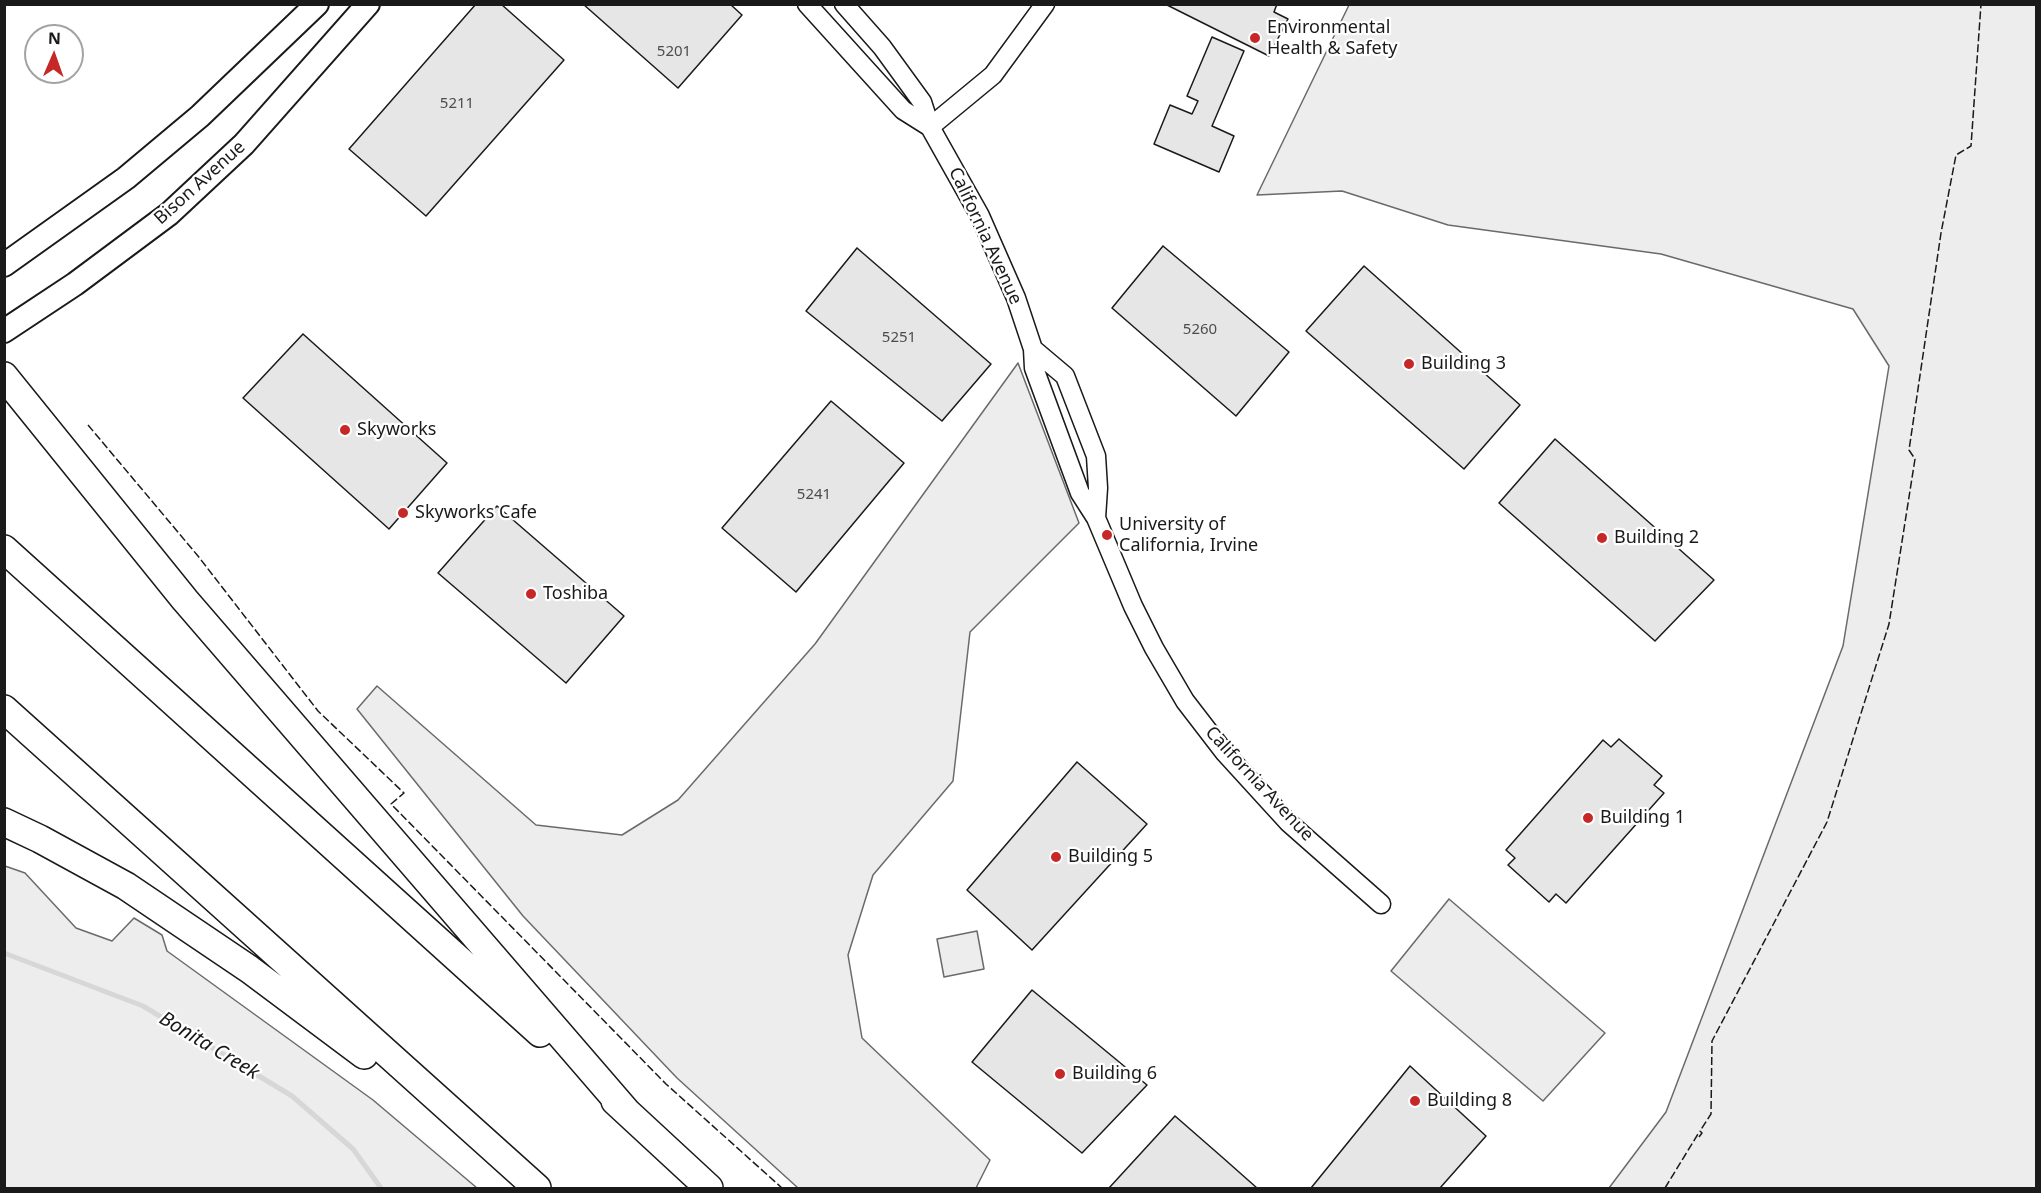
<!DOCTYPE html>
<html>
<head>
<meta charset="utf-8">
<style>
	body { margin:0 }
	#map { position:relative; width:2041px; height:1193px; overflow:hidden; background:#fff; font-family:"Noto Sans",sans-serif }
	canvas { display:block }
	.frame { position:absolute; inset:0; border:6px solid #1a1a1a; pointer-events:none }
	.north { position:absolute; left:24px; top:24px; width:60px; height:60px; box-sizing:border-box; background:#fff; border:2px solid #a3a3a3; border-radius:50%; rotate:2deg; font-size:16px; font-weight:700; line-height:24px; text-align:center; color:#1a1a1a }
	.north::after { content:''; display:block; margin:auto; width:21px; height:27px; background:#c62828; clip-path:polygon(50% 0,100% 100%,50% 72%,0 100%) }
</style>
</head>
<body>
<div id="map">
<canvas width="2041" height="1193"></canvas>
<div class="frame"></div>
<div class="north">N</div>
</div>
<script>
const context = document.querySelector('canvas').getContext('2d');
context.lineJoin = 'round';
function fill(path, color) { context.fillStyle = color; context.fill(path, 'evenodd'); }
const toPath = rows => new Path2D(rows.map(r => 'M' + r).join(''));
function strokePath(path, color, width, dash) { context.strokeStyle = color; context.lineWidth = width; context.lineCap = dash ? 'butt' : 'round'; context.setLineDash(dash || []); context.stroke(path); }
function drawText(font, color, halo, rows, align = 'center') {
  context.font = font + ' "Noto Sans",sans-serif'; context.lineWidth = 4.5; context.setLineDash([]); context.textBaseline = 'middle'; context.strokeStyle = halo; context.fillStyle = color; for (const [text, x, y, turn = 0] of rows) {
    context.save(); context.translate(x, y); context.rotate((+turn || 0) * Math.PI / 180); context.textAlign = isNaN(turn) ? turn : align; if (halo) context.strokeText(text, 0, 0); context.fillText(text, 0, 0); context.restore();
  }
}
const green = toPath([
	[1349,5,2036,5,2036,1188,1609,1188,1666,1112,1843,646,1889,366,1853,309,1661,254,1448,225,1342,191,1257,195,1349,5],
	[1018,363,1079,523,970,632,953,781,873,875,848,955,862,1038,990,1160,976,1188,798,1188,677,1078,523,916,357,709,377,686,536,825,622,835,678,800,815,644,1018,363],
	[5,866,25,873,76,928,112,941,134,918,162,935,167,951,373,1100,477,1188,5,1188,5,866],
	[1449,899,1605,1033,1543,1101,1391,971,1449,899],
	[977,931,984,969,944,977,937,939,977,931]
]);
const stream = toPath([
	[4,953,143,1006,292,1096,353,1149,381,1188]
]);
const building = toPath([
	[476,4,501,4,564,60,426,216,349,149,476,4],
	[583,4,730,4,742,15,678,88,583,4],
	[1165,4,1277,4,1274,12,1288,19,1269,56,1165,4],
	[1212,37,1244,51,1212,126,1234,136,1219,172,1154,144,1170,105,1192,114,1198,101,1187,96,1212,37],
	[1163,246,1289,352,1236,416,1112,308,1163,246],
	[857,248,991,364,942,421,806,311,857,248],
	[1364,266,1520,405,1464,469,1306,331,1364,266],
	[303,334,447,463,389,529,243,398,303,334],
	[831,401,904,463,796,592,722,528,831,401],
	[1555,439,1714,580,1655,641,1499,503,1555,439],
	[497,506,624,616,566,683,438,573,497,506],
	[1619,739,1662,776,1654,785,1664,793,1566,903,1556,894,1549,902,1508,865,1515,858,1506,850,1603,740,1611,747,1619,739],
	[1077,762,1147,824,1032,950,967,890,1077,762],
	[1032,990,1147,1085,1082,1153,972,1062,1032,990],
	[1410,1066,1486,1136,1440,1188,1311,1188,1410,1066],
	[1175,1116,1222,1157,1257,1188,1109,1188,1175,1116]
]);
const minor = toPath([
	[807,4,903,110,930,127],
	[844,4,882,47,922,102,930,127,980,216,1016,298,1033,349,1034,368,1080,493,1096,518,1133,606,1154,648,1185,701,1225,753,1288,822,1381,904],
	[930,127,993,75,1045,4],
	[1033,349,1065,376,1096,456,1098,488,1096,518]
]);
const major = toPath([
	[4,265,126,178,200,116,317,4],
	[4,331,75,284,169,214,244,144,368,4]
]);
const highway = toPath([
	[4,376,185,600,627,1112],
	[4,549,540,1033],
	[4,709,537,1188],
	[4,822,40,839,126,886,249,969,364,1055],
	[615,1101,709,1188]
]);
const fence = toPath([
	[88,425,198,556,318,711,404,793,391,804,666,1084,782,1188],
	[1699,1137,1702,1133,1700,1131,1711,1114,1712,1041,1827,822,1889,624,1915,459,1909,450,1941,233,1956,155,1971,146,1981,4],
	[1665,1188,1698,1134]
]);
const markers = [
	[1255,38,6,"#c62828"],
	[1409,364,6,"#c62828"],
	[345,430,6,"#c62828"],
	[403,513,6,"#c62828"],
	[1107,535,6,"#c62828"],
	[1602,538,6,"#c62828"],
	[531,594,6,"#c62828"],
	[1588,818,6,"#c62828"],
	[1056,857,6,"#c62828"],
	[1060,1074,6,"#c62828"],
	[1415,1101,6,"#c62828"]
];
const numberNames = [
	["5201",674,52],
	["5211",457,104],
	["5260",1200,330],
	["5251",899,338],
	["5241",814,495]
];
const poiNames = [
	["Environmental",1267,28],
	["Health & Safety",1267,49],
	["Building 3",1421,364],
	["Skyworks",357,430],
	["Skyworks Cafe",415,513],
	["University of",1119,525],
	["California, Irvine",1119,546],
	["Building 2",1614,538],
	["Toshiba",543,594],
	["Building 1",1600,818],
	["Building 5",1068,857],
	["Building 6",1072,1074],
	["Building 8",1427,1101]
];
const streetNames = [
	["Bison Avenue",200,183,-42],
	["California Avenue",985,236,65],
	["California Avenue",1259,784,47]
];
const waterNames = [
	["Bonita Creek",209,1046,31]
];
fill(green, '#ededed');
strokePath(green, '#6a6a6a', 1.5);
strokePath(stream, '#d7d7d7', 5);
fill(building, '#e6e6e6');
strokePath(building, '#1a1a1a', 1.5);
strokePath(minor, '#1a1a1a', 21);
strokePath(major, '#1a1a1a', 26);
strokePath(highway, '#1a1a1a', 30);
strokePath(minor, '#fff', 18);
strokePath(major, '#fff', 22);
strokePath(highway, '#fff', 27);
strokePath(fence, '#1a1a1a', 1.5, [8, 3]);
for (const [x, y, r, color] of markers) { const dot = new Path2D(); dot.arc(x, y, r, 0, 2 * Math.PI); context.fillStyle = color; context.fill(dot); strokePath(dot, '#fff', 2); }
drawText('15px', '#4d4d4d', null, numberNames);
drawText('18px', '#1a1a1a', '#fff', poiNames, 'left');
drawText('18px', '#1a1a1a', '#fff', streetNames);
drawText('italic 20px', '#1a1a1a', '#fff', waterNames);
</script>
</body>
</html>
